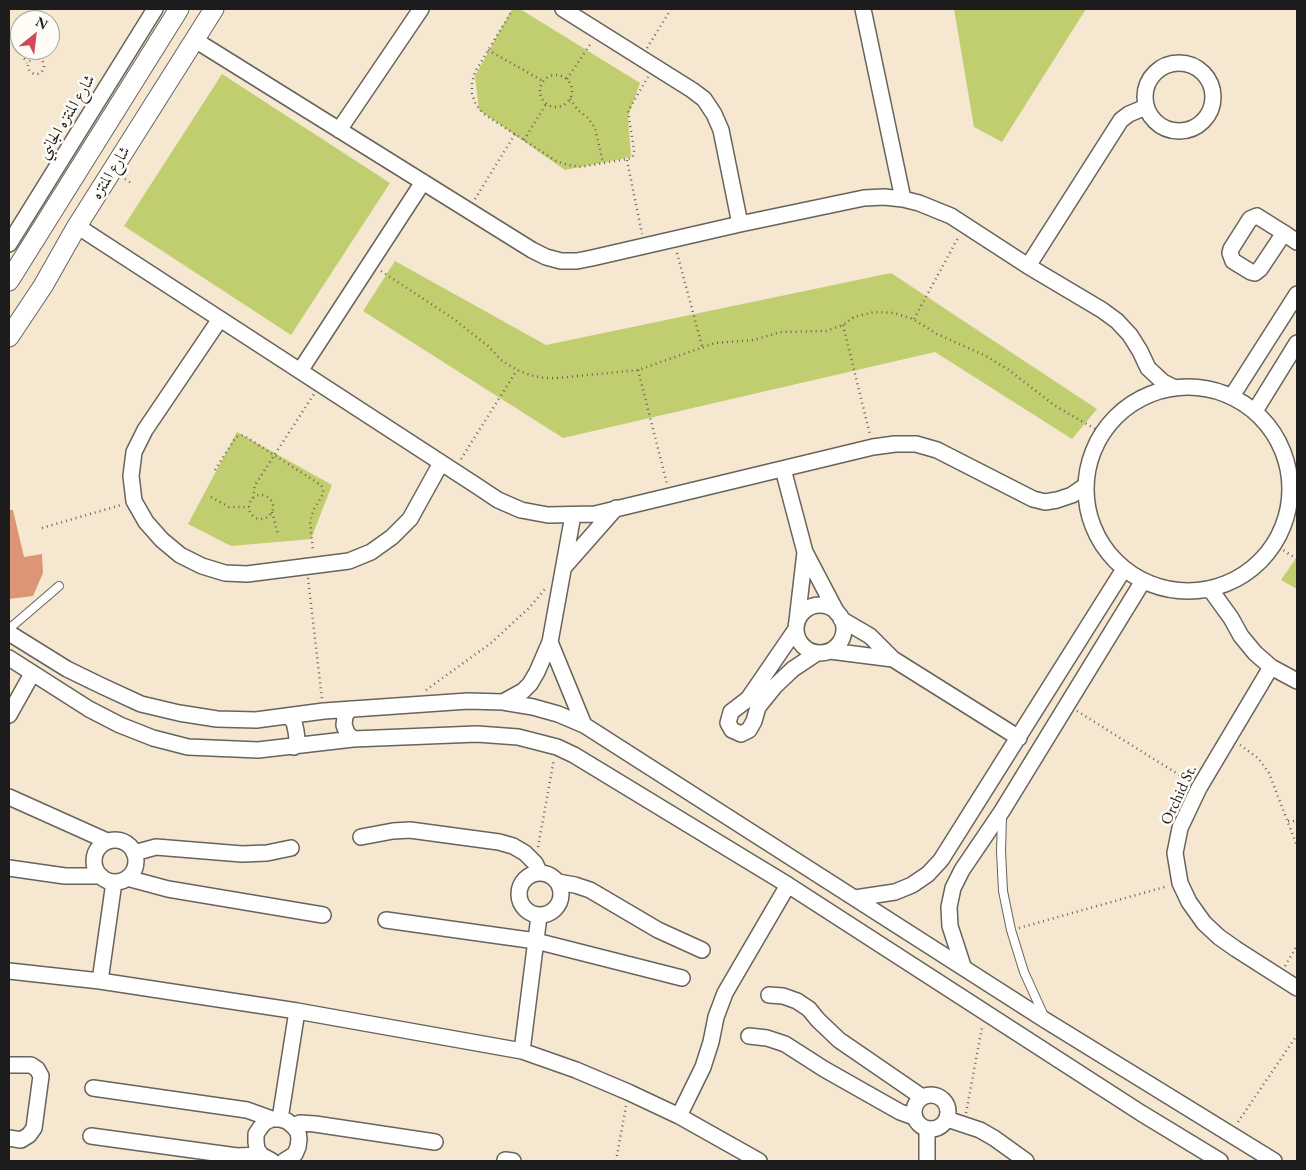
<!DOCTYPE html>
<html>
<head>
<meta charset="utf-8">
<style>
	body { margin:0 }
	#map { position:relative; width:1306px; height:1170px; overflow:hidden; background:#f6e7d1; font-family:"EB Garamond",serif }
	canvas { display:block }
	.frame { position:absolute; inset:0; border:10px solid #1c1c1c; pointer-events:none }
	.north { position:absolute; left:10px; top:10px; width:50px; height:50px; box-sizing:border-box; background:#fdfcf7; border:1px solid #a3a29f; border-radius:50%; rotate:29deg; font-size:14px; font-weight:700; line-height:20px; text-align:center; color:#1c1c1c }
	.north::after { content:''; display:block; margin:auto; width:18px; height:22px; background:#d1495b; clip-path:polygon(50% 0,100% 100%,50% 72%,0 100%) }
</style>
</head>
<body>
<div id="map">
<canvas width="1306" height="1170"></canvas>
<div class="frame"></div>
<div class="north">N</div>
</div>
<script>
const context = document.querySelector('canvas').getContext('2d');
context.lineJoin = 'round';
function fill(path, color) { context.fillStyle = color; context.fill(path, 'evenodd'); }
const toPath = rows => new Path2D(rows.map(r => 'M' + r).join(''));
function strokePath(path, color, width, dash) { context.strokeStyle = color; context.lineWidth = width; context.lineCap = dash ? 'butt' : 'round'; context.setLineDash(dash || []); context.stroke(path); }
function drawText(font, color, halo, rows, align = 'center') {
  context.font = font + ' "EB Garamond",Amiri,serif'; context.lineWidth = 5; context.setLineDash([]); context.textBaseline = 'middle'; context.strokeStyle = halo; context.fillStyle = color; for (const [text, x, y, turn = 0] of rows) {
    context.save(); context.translate(x, y); context.rotate((+turn || 0) * Math.PI / 180); context.textAlign = isNaN(turn) ? turn : align; if (halo) context.strokeText(text, 0, 0); context.fillText(text, 0, 0); context.restore();
  }
}
const green = toPath([
	[512,9,520,9,640,83,628,117,631,157,565,170,479,110,475,76],
	[954,9,1086,9,1002,142,974,127],
	[222,74,390,183,291,335,124,226],
	[395,261,546,345,891,273,1097,409,1072,439,935,352,563,438,363,311],
	[237,432,332,485,311,539,231,546,188,524],
	[1297,557,1297,589,1281,580]
]);
const building = toPath([
	[9,510,13,510,24,557,42,554,43,573,33,596,9,599]
]);
const path = toPath([
	[513,9,475,72,472,83,472,94,476,105,484,114,556,161,568,165,581,167,632,158,634,154,634,150,628,111,648,77],
	[9,39,16,45,27,63],
	[647,48,671,9],
	[488,50,543,81],
	'28 66a8 8 0 1 1 16 0a8 8 0 1 1-16 0Z',
	'540 91a16 16 0 1 1 32 0a16 16 0 1 1-32 0Z',
	[567,79,591,43],
	[570,99,578,110,588,118,595,128,603,163],
	[524,140,546,104],
	[627,160,642,234],
	[125,179,131,183],
	[475,199,515,134],
	[677,253,702,346],
	[381,271,451,317,488,346,501,360,517,370,530,375,544,378,558,378,638,370,715,343,754,340,780,332,826,331,843,325,854,317,874,312,894,313,913,319,937,334,984,355,1009,370,1054,405,1102,433],
	[914,319,959,236],
	[843,325,870,435],
	[638,370,667,484],
	[461,459,517,370],
	[215,470,236,437,243,435,321,485,323,489,323,494,314,509,310,521,313,552],
	'249 507a12 12 0 1 1 24 0a12 12 0 1 1-24 0Z',
	[211,497,229,507,249,507],
	[253,498,255,485,314,394],
	[272,512,278,534],
	[42,528,121,505],
	[1275,545,1297,559],
	[308,578,322,699],
	[426,690,491,643,529,608,545,589],
	[1077,711,1189,781],
	[1240,745,1258,758,1269,773,1297,846],
	[1288,821,1297,821],
	[538,847,554,759],
	[1019,928,1168,886],
	[1285,966,1297,946],
	[966,1113,982,1027],
	[1238,1122,1297,1035],
	[616,1161,626,1106]
]);
const service = toPath([
	[9,629,59,586],
	[1002,817,1001,851,1003,891,1011,930,1024,972,1044,1016]
]);
const minor = toPath([
	[563,9,692,90,704,99,714,114,721,130,740,224],
	[863,9,903,199],
	[195,40,532,250,546,257,561,261,577,261,592,258,740,224,864,198,884,197,903,199,919,203,951,216,1028,266,1102,310,1117,321,1130,335,1140,351,1148,368,1163,382,1173,387],
	'1145 97a34 34 0 1 1 68 0a34 34 0 1 1-68 0Z',
	[339,130,421,9],
	[1257,216,1284,233,1260,269,1255,273,1251,272,1233,261,1230,253,1231,249,1250,219,1257,216],
	[77,226,477,486,498,500,521,510,548,515,595,514,873,447,895,444,916,444,937,450,1033,499,1045,502,1057,500,1072,495,1085,486],
	[1284,233,1297,242],
	[9,244,155,9],
	[1028,266,1121,120,1129,114,1146,107],
	[220,319,145,430,134,452,131,476,134,501,146,522,162,540,180,555,202,566,225,573,247,574,349,561,371,552,392,537,410,519,441,463],
	[300,371,423,182],
	'1086 489a102 102 0 1 1 204 0a102 102 0 1 1-204 0Z',
	[1232,396,1297,294],
	[1255,411,1297,343],
	[783,469,805,552,837,613],
	[564,567,616,508],
	[1210,589,1231,618,1241,636,1255,653,1271,667,1297,681],
	'796 629a24 24 0 1 1 48 0a24 24 0 1 1-48 0Z',
	[841,619,870,636,893,659,1019,738],
	[797,621,805,552],
	[796,629,748,699,731,712,728,723,732,730,741,734,749,730,754,721,758,707,775,686,793,669,817,653],
	[9,633,67,669,102,686,141,704,179,713,217,719,256,720,324,711,468,701,503,702,533,707,558,714,584,725,1045,1020,1274,1161],
	[550,642,584,725],
	[830,651,893,659],
	[9,658,89,709,120,725,153,738,188,747,258,750,353,739,477,734,518,737,557,747,574,755,788,885,1141,1113,1220,1161],
	[1271,667,1199,788,1180,828,1175,853,1180,883,1189,902,1204,923,1219,937,1236,949,1297,988],
	[503,702,523,691,530,684,537,672,550,642,573,515],
	[350,709,345,716,344,725,347,733,353,739],
	[9,715,32,674],
	[288,716,294,722,296,731,297,739,294,747],
	[9,797,107,841],
	[361,837,393,831,410,830,499,842,513,846,525,853,535,863,540,873],
	'94 861a21 21 0 1 1 42 0a21 21 0 1 1-42 0Z',
	[134,853,156,847,242,854,267,853,291,848],
	[9,868,65,876,101,876],
	'519 894a21 21 0 1 1 42 0a21 21 0 1 1-42 0Z',
	[127,878,168,889,323,915],
	[558,882,575,885,590,890,658,930,702,950],
	[855,898,895,892,912,885,928,874,941,860,1124,569],
	[386,920,536,941,682,978],
	[963,966,950,926,949,907,953,888,962,870,1002,811,1143,581],
	[9,971,100,981,297,1011,522,1051,576,1070,628,1092,679,1116,759,1161],
	[100,981,114,882],
	[769,995,783,996,797,1001,809,1009,818,1020,839,1040,922,1097],
	[749,1036,767,1038,785,1044,824,1069,900,1112,914,1117],
	[522,1051,539,916],
	[9,1065,31,1065,37,1069,41,1076,34,1128,29,1135,21,1140,9,1138],
	[93,1088,247,1110,272,1119],
	'914 1112a17 17 0 1 1 34 0a17 17 0 1 1-34 0Z',
	[679,1116,703,1067,711,1042,716,1017,725,993,788,885],
	[280,1119,297,1011],
	[947,1119,980,1130,994,1138,1026,1161],
	[293,1126,300,1123,315,1124,435,1142],
	[91,1136,237,1156,261,1155],
	[505,1160,513,1161],
	[272,1161,261,1155,257,1149,256,1142,256,1134,260,1128,265,1122,272,1119,280,1119,287,1121,293,1126,298,1132,299,1139,298,1147,295,1154,284,1161],
	[927,1161,927,1129]
]);
const tertiary = toPath([
	[9,281,179,9],
	[9,337,43,286,77,226,214,9]
]);
const streetNames = [
	["شارع المنتزه الجانبي",67,117,-59],
	["شارع المنتزه",111,173,-58],
	["Orchid St.",1179,795,-65]
];
fill(green, '#c1ce70');
fill(building, '#dd9577');
strokePath(service, '#68635b', 10);
strokePath(minor, '#68635b', 18);
strokePath(tertiary, '#68635b', 21);
strokePath(path, '#68635b', 2.5, [1, 4]);
strokePath(service, '#fff', 8);
strokePath(minor, '#fff', 15);
strokePath(tertiary, '#fff', 19);
drawText('16px', '#1c1c1c', '#fdfcf7', streetNames);
</script>
</body>
</html>
